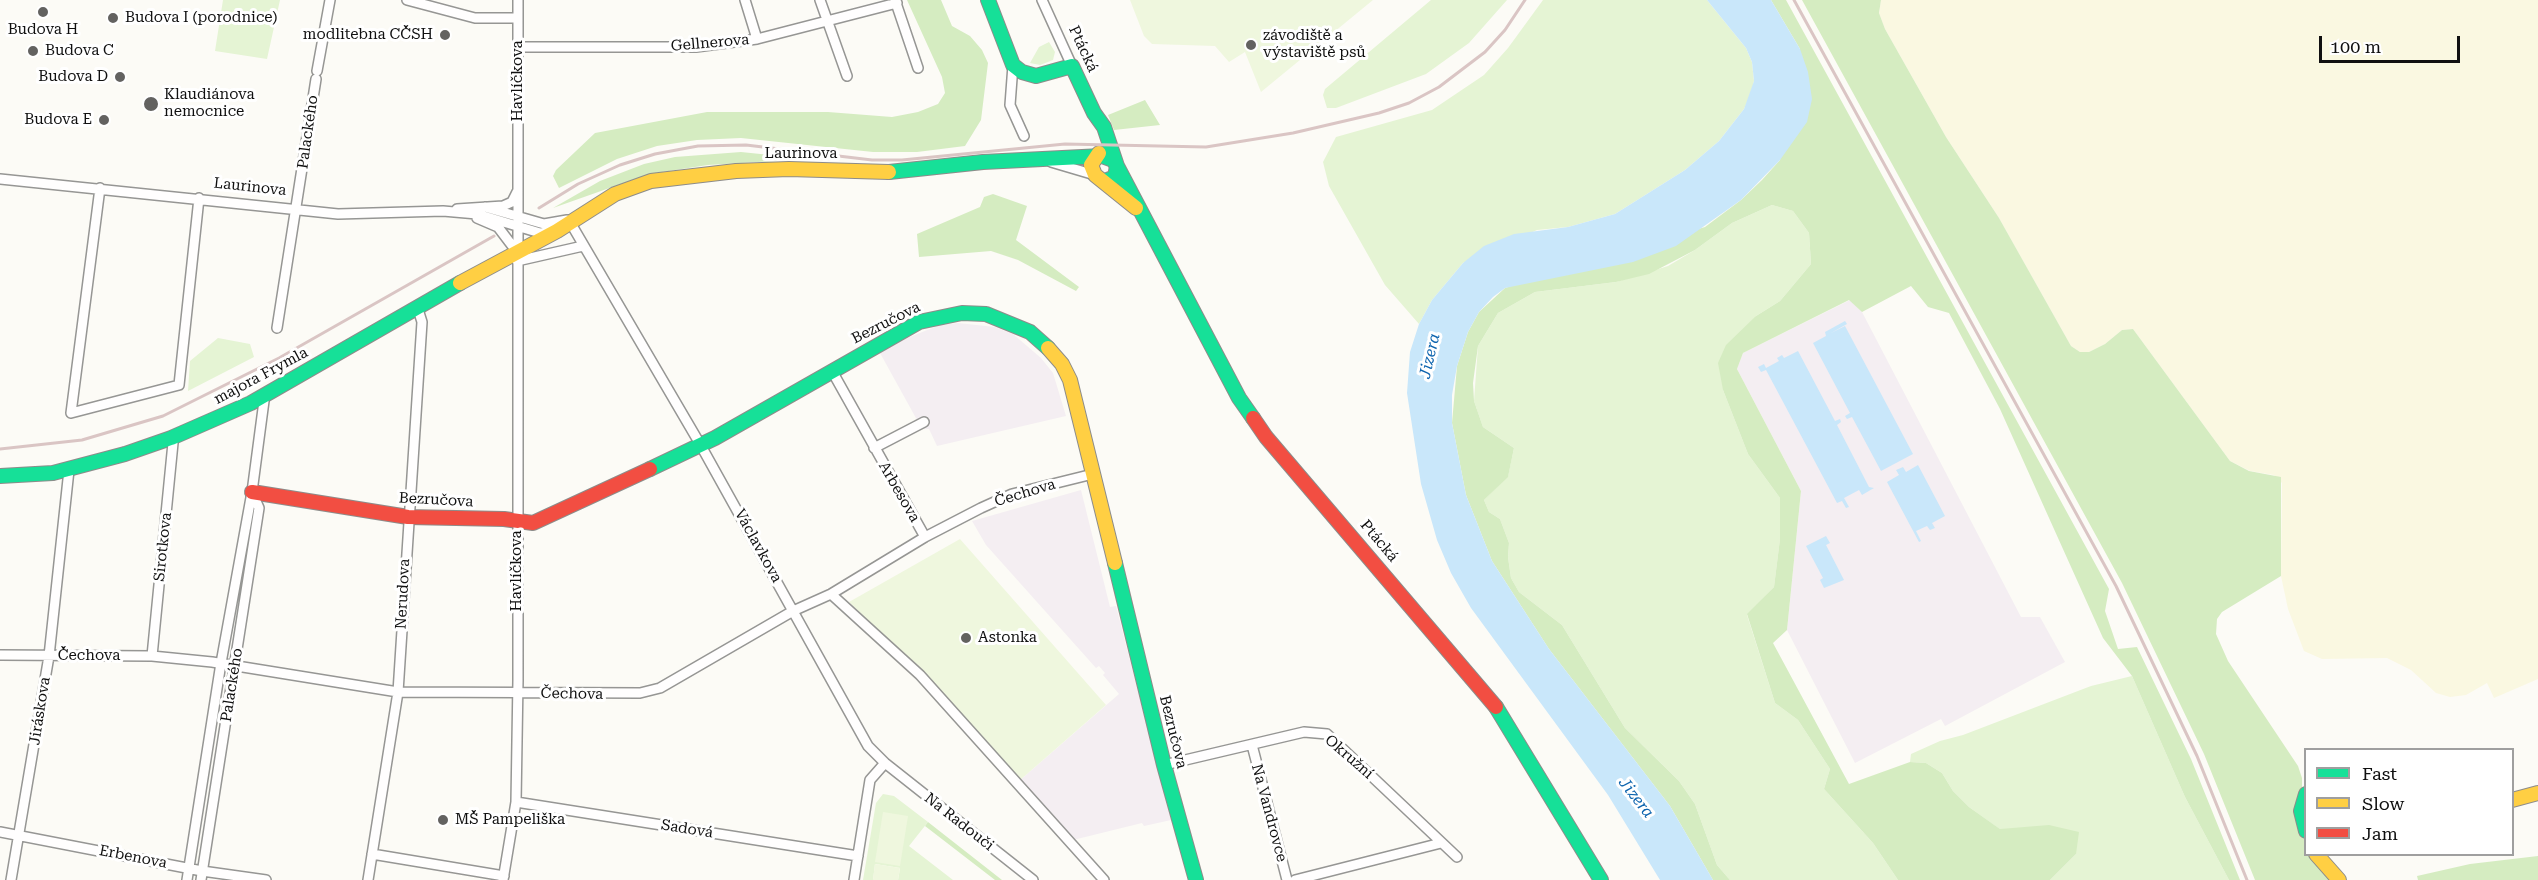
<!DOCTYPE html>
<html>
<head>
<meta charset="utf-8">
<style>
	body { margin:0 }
	#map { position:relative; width:2538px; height:880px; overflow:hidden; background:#fcfbf6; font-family:"Roboto Serif",serif }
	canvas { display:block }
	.legend { position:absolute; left:2304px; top:748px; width:210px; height:108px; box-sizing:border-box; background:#fff; border:2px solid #9f9f9f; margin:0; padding:8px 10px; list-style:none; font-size:18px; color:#101010 }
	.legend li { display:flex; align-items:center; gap:12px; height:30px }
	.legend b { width:30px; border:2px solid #9f9f9f }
	.scale { position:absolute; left:2319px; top:36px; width:141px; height:27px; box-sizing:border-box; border:3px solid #101010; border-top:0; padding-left:8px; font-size:18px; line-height:21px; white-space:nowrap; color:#101010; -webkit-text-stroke:4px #fff; paint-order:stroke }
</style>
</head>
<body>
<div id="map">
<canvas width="2538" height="880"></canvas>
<ul class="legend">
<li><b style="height:8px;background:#16e098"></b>Fast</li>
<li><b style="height:8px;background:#ffcf43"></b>Slow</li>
<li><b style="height:8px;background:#f24e42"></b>Jam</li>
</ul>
<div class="scale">100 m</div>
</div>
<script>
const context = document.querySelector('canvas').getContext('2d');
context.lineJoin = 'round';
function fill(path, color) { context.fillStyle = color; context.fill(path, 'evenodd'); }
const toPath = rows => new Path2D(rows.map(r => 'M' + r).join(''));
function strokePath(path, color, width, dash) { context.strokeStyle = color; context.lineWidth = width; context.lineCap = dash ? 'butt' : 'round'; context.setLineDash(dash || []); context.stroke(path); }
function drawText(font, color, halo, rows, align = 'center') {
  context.font = font + ' "Roboto Serif",serif'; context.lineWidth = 6; context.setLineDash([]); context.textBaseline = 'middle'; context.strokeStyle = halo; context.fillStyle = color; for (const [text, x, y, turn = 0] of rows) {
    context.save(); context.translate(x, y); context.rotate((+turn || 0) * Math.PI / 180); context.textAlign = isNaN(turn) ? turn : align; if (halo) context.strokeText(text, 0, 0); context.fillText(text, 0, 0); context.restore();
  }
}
const industrial = toPath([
	[1850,300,1862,312,2021,617,2040,617,2065,662,1945,726,1941,719,1855,763,1787,630,1801,491,1737,369,1743,353],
	[958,323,995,327,1013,334,1041,358,1053,373,1066,416,937,446,929,429,922,429,880,353,907,338,940,325],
	[1081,490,1110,607,1116,606,1171,820,1144,826,1142,823,1073,840,1019,781,1119,694,1103,675,1105,673,1099,666,1096,668,986,545,972,521]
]);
const farmland = toPath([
	[1881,0,2538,0,2538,679,2494,698,2487,683,2466,695,2450,697,2436,693,2411,670,2387,658,2322,659,2304,651,2288,609,2281,576,2282,483,2274,475,2250,471,2230,461,2133,329,2122,330,2105,344,2089,352,2080,352,2071,346,1999,218,1946,137,1885,29,1879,13]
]);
const green = toPath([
	[223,0,280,0,267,59,215,51],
	[1431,0,1507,0,1469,43,1426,74,1336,108,1327,108,1323,95,1325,89],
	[1543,0,1707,0,1746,48,1752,62,1754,81,1751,94,1744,109,1719,141,1685,170,1615,214,1568,227,1537,230,1463,263,1432,300,1419,324,1385,285,1329,186,1323,162,1336,137,1432,110,1484,75,1508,48],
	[1049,42,1055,52,1053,60,1040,65,1030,63,1039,47],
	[1772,205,1793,211,1809,233,1811,264,1780,301,1756,316,1723,390,1748,454,1780,498,1780,539,1774,587,1747,615,1775,703,1798,720,1830,769,1824,789,1873,843,1898,880,1730,880,1717,865,1695,804,1679,781,1625,728,1562,625,1519,592,1511,578,1508,557,1509,543,1500,519,1489,512,1484,500,1508,476,1514,448,1483,427,1474,401,1478,346,1498,313,1535,292,1616,282,1668,266,1695,250,1732,223],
	[218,338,250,344,254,357,188,391,190,361],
	[2132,676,2185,797,2229,880,2050,880,2076,854,2001,830,1969,807,1953,791,1942,773,1926,763,1910,762,1911,754,1940,741,1963,735,2091,686],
	[883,794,894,796,928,822,909,846,953,880,898,880,900,868,875,864,873,880,863,880,876,803]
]);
const forest = toPath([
	[907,0,941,0,952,26,970,36,982,50,988,63,981,120,965,146,917,152,873,152,741,138,697,140,657,146,617,159,559,188,553,176,556,170,595,133,707,112,828,112,892,117,918,112,938,104,945,93,942,77],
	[1771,0,1786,0,2109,589,2105,611,2118,649,2137,647,2191,759,2240,880,2229,880,2185,797,2132,676,2103,638,2000,409,1949,313,1928,307,1911,286,1862,312,1849,300,1743,353,1737,369,1801,491,1787,630,1773,643,1849,784,1910,762,1926,763,1942,773,1953,791,1969,807,2000,829,2049,825,2079,832,2076,854,2050,880,1898,880,1873,843,1824,789,1830,769,1798,720,1775,703,1747,614,1774,587,1780,539,1780,498,1748,454,1723,390,1718,363,1726,345,1756,316,1780,301,1811,264,1809,233,1793,211,1772,205,1732,223,1695,250,1649,274,1616,282,1535,292,1498,313,1478,346,1473,383,1474,401,1483,427,1514,448,1508,477,1484,500,1489,512,1500,519,1509,543,1508,557,1511,578,1519,592,1562,625,1625,728,1679,781,1695,804,1717,865,1730,880,1713,880,1670,806,1549,649,1492,561,1466,495,1452,423,1457,366,1468,332,1479,312,1505,288,1705,227,1741,200,1762,180,1780,160,1800,49],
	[1802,0,1881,0,1879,13,1885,29,1946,137,1999,218,2071,346,2080,352,2089,352,2105,344,2122,330,2133,329,2230,461,2249,471,2281,477,2281,576,2222,612,2217,619,2216,634,2228,661,2298,766,2302,778,2302,829,2305,838,2306,854,2312,855,2330,880,2255,880,2204,754,2122,583],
	[1145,100,1160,125,1114,130,1108,115],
	[741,152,809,159,708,165,649,174,553,208,600,181,644,164,675,157],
	[993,194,1027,206,1016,240,1079,287,1076,291,1018,260,991,251,919,257,917,234,980,207,984,197],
	[928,822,1002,880,995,880,925,826],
	[2538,856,2538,880,2418,880,2417,876,2470,864]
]);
const pitch = toPath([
	[1130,0,1373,0,1261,92,1245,52,1229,62,1215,46,1152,44,1144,36],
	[960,539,1106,705,1019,781,924,673,849,602],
	[883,812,908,816,900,866,875,862],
	[875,864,900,868,898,880,873,880]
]);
const water = toPath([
	[1707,0,1771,0,1800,49,1808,72,1812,99,1807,122,1780,160,1741,200,1676,246,1633,262,1505,288,1493,297,1479,312,1468,332,1457,366,1452,395,1452,423,1466,495,1492,561,1549,649,1670,806,1713,880,1660,880,1608,795,1471,608,1451,573,1437,540,1421,484,1407,393,1410,352,1419,324,1432,300,1463,263,1484,246,1514,234,1568,227,1615,214,1685,170,1719,141,1744,109,1754,81,1752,62,1746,48],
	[1845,321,1847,324,1831,333,1845,326,1913,454,1881,471,1852,417,1847,419,1845,416,1850,413,1813,343,1826,336,1825,332],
	[1798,351,1835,421,1840,419,1841,422,1837,425,1869,487,1874,488,1862,495,1859,490,1844,498,1849,507,1846,508,1842,501,1837,503,1766,370,1761,372,1758,367,1764,364,1766,368,1779,361,1777,358,1782,355,1784,358],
	[1918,465,1945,516,1932,523,1935,528,1930,530,1927,526,1916,531,1921,541,1919,542,1887,482,1899,475,1896,470,1903,467,1906,472],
	[1826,536,1830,543,1826,545,1844,580,1824,588,1820,580,1823,578,1806,546]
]);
const street = toPath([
	[407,0,475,18,518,18],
	[745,0,757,39],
	[820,0,847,76],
	[895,0,918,68],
	[1042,0,1072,66],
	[518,47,696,47,757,39,897,3],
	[1013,65,1010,105,1024,136],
	[317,71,330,0],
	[1051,162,1095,175],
	[0,179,338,214,443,211,477,214,540,233,552,232],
	[100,188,71,413,179,385,199,198],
	[485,207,544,224,567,220],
	[457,209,503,206,512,202,517,192],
	[477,218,498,227,517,252],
	[570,222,700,444,868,746,885,763,1033,880],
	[517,261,583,246],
	[277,328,316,79],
	[832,371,925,537],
	[874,448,924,422],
	[831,594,920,675,1104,880],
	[0,655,152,656,212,662,398,692,640,693,660,688,793,611,831,594,925,537,981,508,1012,494,1093,474],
	[152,656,173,443,171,438],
	[1252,745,1287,880],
	[1164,765,1304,732,1327,734,1457,857],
	[516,802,858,856],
	[0,832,202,871,266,880],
	[372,854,504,876],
	[11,880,49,656,69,470],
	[187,880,221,663,252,492,264,401,262,396],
	[201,880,259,508,252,492],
	[368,880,398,692,422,322,417,306],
	[503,880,516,802,518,680,518,0],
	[854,880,870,780,885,763],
	[1295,880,1441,843]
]);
const fast = toPath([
	[988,0,1013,65,1022,72,1036,76,1072,66,1094,113,1104,127,1117,166,1239,398,1253,418],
	[889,172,983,162,1102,156,1113,160,1117,166,1115,177,1105,181],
	[650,469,715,438,919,322,962,313,986,314,1030,332,1048,348],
	[0,476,53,473,125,454,171,438,251,403,460,283],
	[1115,563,1164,765,1196,880],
	[1496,707,1601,880],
	[2306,794,2301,811,2306,831]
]);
const slow = toPath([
	[1099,153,1091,165,1095,175,1136,208],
	[460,283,557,231,615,194,651,181,736,171,789,169,889,172],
	[1048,348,1062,364,1070,380,1115,563],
	[2512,800,2538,793],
	[2316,854,2339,880]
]);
const jam = toPath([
	[1253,418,1266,437,1496,707],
	[252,492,408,517,504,519,533,523,650,469]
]);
const rail = toPath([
	[1794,0,2116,586,2197,756,2247,880],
	[539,208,578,184,620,165,655,154,698,146,746,145,872,160,902,160,1065,144,1206,147,1293,133,1379,113,1409,103,1439,87,1485,52,1505,30,1525,0],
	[0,449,82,440,163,416,279,358,494,236]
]);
const markers = [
	[43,12,6,"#636260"],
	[113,18,6,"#636260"],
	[445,35,6,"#636260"],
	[1251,45,6,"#636260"],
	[33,51,6,"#636260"],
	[120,77,6,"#636260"],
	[151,104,8,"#636260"],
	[104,120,6,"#636260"],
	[966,638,6,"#636260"],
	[443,820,6,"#636260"]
];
const poiNames = [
	["Budova I (porodnice)",125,18],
	["Budova H",43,30,"center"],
	["modlitebna CČSH",433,35,"right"],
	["závodiště a",1263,36],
	["výstaviště psů",1263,53],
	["Budova C",45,51],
	["Budova D",108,77,"right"],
	["Klaudiánova",164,95],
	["nemocnice",164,112],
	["Budova E",92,120,"right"],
	["Astonka",978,638],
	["MŠ Pampeliška",455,820]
];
const streetNames = [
	["Gellnerova",710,43,-5],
	["Ptácká",1083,49,65],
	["Havlíčkova",518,81,-90],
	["Palackého",308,132,-82],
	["Laurinova",801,154],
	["Laurinova",250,187,6],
	["Bezručova",886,323,-27],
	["majora Frymla",261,376,-28],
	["Arbesova",899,492,60],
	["Čechova",1025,493,-17],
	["Bezručova",436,500,3],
	["Ptácká",1379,541,50],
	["Václavkova",758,546,61],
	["Sirotkova",163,547,-84],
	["Havlíčkova",517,571,-90],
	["Nerudova",403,594,-87],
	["Čechova",89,656],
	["Palackého",232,685,-81],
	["Čechova",572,694,1],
	["Jiráskova",40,711,-81],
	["Bezručova",1173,732,76],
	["Okružní",1349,757,41],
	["Na Vandrovce",1269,813,75],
	["Na Radouči",959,822,38],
	["Sadová",687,829,9],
	["Erbenova",133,857,11]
];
const waterNames = [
	["Jizera",1430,356,-77],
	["Jizera",1636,798,52]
];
fill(industrial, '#f4eef2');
fill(farmland, '#faf8e1');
fill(green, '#e5f4d4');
fill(forest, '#d5ecc1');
fill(pitch, '#eff7de');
fill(water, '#c9e7fa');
strokePath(street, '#969694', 12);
strokePath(fast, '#8d8c8a', 16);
strokePath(slow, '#8d8c8a', 16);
strokePath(jam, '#8d8c8a', 16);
strokePath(street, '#fffefe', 9);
strokePath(fast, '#16e098', 14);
strokePath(slow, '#ffcf43', 14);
strokePath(jam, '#f24e42', 14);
strokePath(rail, '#dac5c4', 3);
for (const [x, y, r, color] of markers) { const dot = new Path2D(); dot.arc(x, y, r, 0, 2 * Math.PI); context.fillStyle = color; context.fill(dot); strokePath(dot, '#fff', 2); }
drawText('15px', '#101010', '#fff', poiNames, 'left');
drawText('15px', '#101010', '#fff', streetNames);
drawText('italic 16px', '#0d64ae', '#fff', waterNames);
</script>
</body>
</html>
